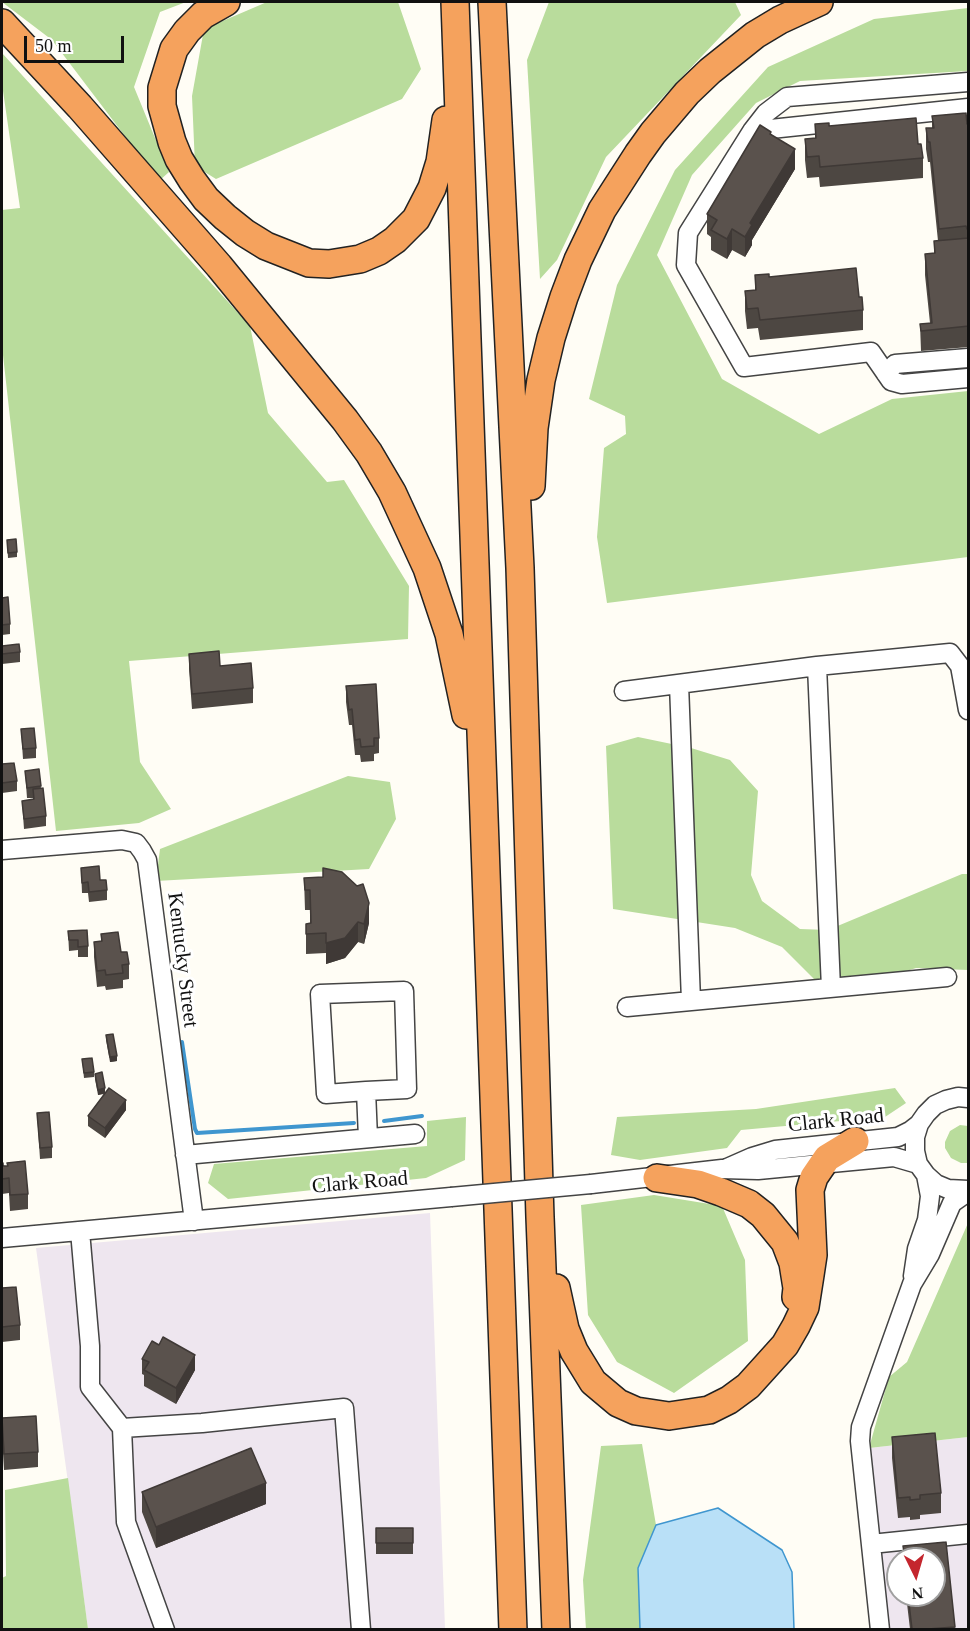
<!DOCTYPE html>
<html>
<head>
<meta charset="utf-8">
<style>
	body { margin:0 }
	#map { position:relative; width:970px; height:1631px; overflow:hidden; background:#fffdf5; font-family:"Times New Roman",serif }
	canvas { display:block }
	.frame { position:absolute; inset:0; border:3px solid #111; pointer-events:none }
	.north { position:absolute; left:886px; top:1547px; width:60px; height:60px; box-sizing:border-box; background:#fff; border:2px solid #a0a0a0; border-radius:50%; rotate:175deg; font-size:16px; font-weight:700; line-height:24px; text-align:center; color:#111 }
	.north::after { content:''; display:block; margin:auto; width:21px; height:27px; background:#c4262e; clip-path:polygon(50% 0,100% 100%,50% 72%,0 100%) }
	.scale { position:absolute; left:24px; top:36px; width:100px; height:27px; box-sizing:border-box; border:3px solid #111; border-top:0; padding-left:8px; font-size:18px; line-height:21px; white-space:nowrap; color:#111; -webkit-text-stroke:4px #fff; paint-order:stroke }
</style>
</head>
<body>
<div id="map">
<canvas width="970" height="1631"></canvas>
<div class="frame"></div>
<div class="north">N</div>
<div class="scale">50 m</div>
</div>
<script>
const context = document.querySelector('canvas').getContext('2d');
context.lineJoin = 'round';
function fill(path, color) { context.fillStyle = color; context.fill(path, 'evenodd'); }
const toPath = rows => new Path2D(rows.map(r => 'M' + r).join(''));
function strokePath(path, color, width, dash) { context.strokeStyle = color; context.lineWidth = width; context.lineCap = dash ? 'butt' : 'round'; context.setLineDash(dash || []); context.stroke(path); }
function drawText(font, color, halo, rows, align = 'center') {
  context.font = font + ' "Times New Roman",serif'; context.lineWidth = 6; context.setLineDash([]); context.textBaseline = 'middle'; context.strokeStyle = halo; context.fillStyle = color; for (const [text, x, y, turn = 0] of rows) {
    context.save(); context.translate(x, y); context.rotate((+turn || 0) * Math.PI / 180); context.textAlign = isNaN(turn) ? turn : align; if (halo) context.strokeText(text, 0, 0); context.fillText(text, 0, 0); context.restore();
  }
}
const industrial = toPath([
	[430,1213,445,1629,88,1629,36,1248],
	[968,1437,968,1629,888,1629,869,1448],
	[898,1559,934,1559,934,1595,898,1595]
]);
const forest = toPath([
	[2,2,186,2,160,12,134,87,169,172,159,181,52,40],
	[267,2,398,2,421,69,402,99,216,179,195,166,192,96,204,29],
	[549,2,735,2,741,15,606,157,557,260,540,279,527,60],
	[968,8,968,71,800,81,756,103,692,175,657,255,722,379,819,434,892,399,968,391,968,557,607,603,597,537,604,448,626,434,625,416,589,399,617,285,675,170,768,67,874,19],
	[2,53,250,326,268,413,327,482,344,480,409,586,408,639,129,661,140,762,171,809,139,823,56,831,2,346,2,210,20,208,2,84],
	[638,737,691,748,730,760,758,791,751,875,762,901,800,929,828,930,962,874,968,874,968,970,916,968,853,988,821,986,782,947,735,928,613,909,606,746],
	[348,776,390,782,396,819,369,869,156,881,160,849],
	[895,1088,906,1103,885,1117,741,1130,727,1148,640,1160,611,1155,617,1117,756,1109],
	[466,1117,465,1160,426,1178,228,1199,208,1183,214,1164,427,1146,427,1121],
	[960,1125,968,1126,967,1163,961,1163,951,1158,945,1148,945,1142,950,1131],
	[654,1195,722,1206,745,1260,748,1341,674,1393,617,1362,588,1315,581,1205],
	[968,1223,968,1437,869,1448,889,1377,907,1362],
	[642,1444,656,1525,638,1568,640,1629,586,1630,583,1580,601,1446],
	[68,1478,88,1629,2,1629,2,1578,6,1576,5,1490]
]);
const water = toPath([
	[718,1508,782,1550,792,1572,794,1629,640,1629,638,1568,656,1525,718,1508]
]);
const stream = toPath([
	[182,1042,195,1129,197,1133,354,1123],
	[384,1121,422,1116]
]);
const minor = toPath([
	[968,82,787,97,766,113,752,131,688,233,686,265,744,367,871,352,891,381,902,384,968,378],
	[752,131,968,108],
	[886,374,895,364,968,358],
	[817,666,831,988],
	[679,684,691,1001],
	[624,691,817,666,950,653,960,666,968,710],
	[2,850,122,840,136,843,142,851,147,860,194,1221],
	[627,1007,947,977],
	[366,1091,326,1094,320,994,404,991,407,1089,366,1091,368,1138],
	[968,1098,958,1097,946,1100,935,1105,926,1114,919,1124,915,1137,915,1151,918,1164,926,1175,936,1184,948,1189,968,1190],
	[185,1155,415,1134],
	[727,1168,752,1157,775,1150,898,1137,910,1131,919,1124],
	[591,1184,722,1169,758,1170,894,1157,918,1164],
	[80,1231,90,1346,90,1387,122,1428,126,1522,165,1630],
	[2,1238,451,1197],
	[913,1276,917,1249,927,1220,930,1196,926,1175],
	[122,1428,202,1423,344,1408,361,1630],
	[871,1544,968,1534],
	[880,1630,860,1441,861,1427,912,1284,930,1254,952,1203,968,1192]
]);
const highway = toPath([
	[226,2,203,15,187,31,174,49,162,88,162,106,172,142,179,159,192,180,206,199,225,217,245,233,266,246,309,263,329,264,360,259,379,251,395,240,416,219,432,188,440,162,446,120],
	[455,2,513,1630],
	[492,2,520,568,540,1217,556,1630],
	[2,23,80,107,219,266,345,420,369,453,392,492,427,568,449,634,466,715],
	[531,486,534,428,541,380,551,338,564,297,578,260,602,210,638,154,653,133,687,93,710,71,755,35,780,20,819,2],
	[657,1178,698,1184,721,1192,749,1204,763,1215,785,1242,793,1263,797,1288,796,1297],
	[556,1288,565,1329,574,1351,593,1382,618,1403,636,1411,669,1416,709,1410,729,1400,748,1386,767,1365,785,1345,796,1326,805,1307,810,1275,813,1255,810,1190,814,1177,827,1158,855,1141]
]);
const minorBridge = toPath([
	[451,1197,591,1184]
]);
const wall = toPath([
	[932,116,969,124,969,347,921,351,920,324,930,323,925,275,925,254,934,254,934,241,938,241,930,162,928,162,926,149,926,128,932,128],
	[815,124,829,126,918,144,923,158,923,178,820,187,819,177,807,178,805,160,805,139,815,138],
	[771,135,795,169,752,240,752,245,745,257,732,250,727,259,711,250,711,237,707,234,707,214],
	[755,275,769,277,859,297,863,310,863,330,760,340,758,328,747,329,745,311,745,291,755,290],
	[7,540,17,552,17,557,8,558],
	[2,598,10,624,10,634,2,635],
	[2,646,20,652,20,662,2,664],
	[189,654,220,666,253,688,253,703,192,709,189,669],
	[346,686,379,738,379,753,374,754,374,761,361,762,360,755,355,755,352,725,349,725,346,702],
	[21,729,36,748,36,758,23,759],
	[2,764,17,781,17,791,2,793],
	[39,769,41,789,46,816,46,826,24,829,22,801,33,800,33,798,27,798,25,771],
	[81,868,100,880,107,890,107,900,89,902,88,893,82,893],
	[304,878,369,923,364,944,358,942,345,958,326,964,326,953,306,954,306,924,310,923,310,910,305,910],
	[68,931,88,946,88,957,78,957,78,950,69,951],
	[101,934,121,952,129,964,129,979,123,980,123,988,106,990,105,986,97,987,94,957,94,942,101,941],
	[106,1035,117,1061,110,1062,106,1040],
	[82,1059,94,1072,94,1077,84,1078],
	[95,1074,105,1092,126,1110,105,1138,88,1126,88,1116,104,1094,98,1095,95,1079],
	[37,1113,52,1147,52,1158,40,1159],
	[2,1163,28,1194,28,1209,10,1211,9,1193,2,1194],
	[2,1288,20,1325,20,1340,2,1342],
	[142,1359,195,1370,176,1404,144,1386,144,1375,142,1374],
	[2,1418,38,1452,38,1467,4,1470,2,1436],
	[892,1437,941,1493,941,1513,920,1515,920,1519,910,1520,910,1517,898,1518,892,1458],
	[142,1492,266,1504,156,1548,142,1512],
	[376,1528,413,1528,413,1554,376,1554],
	[946,1542,955,1629,910,1629,906,1595,934,1595,934,1559,903,1559,903,1546]
]);
const shadedWall = toPath([
	[795,149,795,169,752,240,752,245,745,257,745,237,750,223],
	[732,229,732,250,727,259,727,239],
	[369,903,369,923,364,944,364,924],
	[358,922,358,942,345,958,326,964,326,943],
	[117,1056,117,1061,110,1062,110,1057],
	[105,1088,105,1093,98,1095,98,1090],
	[126,1100,126,1110,105,1138,105,1128],
	[195,1355,195,1370,176,1404,176,1388],
	[266,1483,266,1504,156,1548,156,1527]
]);
const building = toPath([
	[966,113,967,124,969,124,969,229,967,229,966,226,939,229,930,142,928,142,926,128,934,128,932,116,966,113],
	[916,118,918,144,921,144,923,158,820,167,819,156,807,157,805,139,816,138,815,124,829,123,829,126,916,118],
	[760,125,771,132,770,134,795,149,750,223,752,225,745,237,732,229,727,239,711,230,717,220,707,214,760,125],
	[969,238,969,326,921,331,920,324,932,323,925,254,935,253,934,241,969,238],
	[856,268,859,297,862,297,863,310,760,320,758,308,747,309,745,291,756,290,755,275,769,274,769,277,856,268],
	[16,539,17,552,8,553,7,540,16,539],
	[8,597,10,624,2,625,2,598,8,597],
	[19,644,20,652,2,654,2,646,19,644],
	[219,651,220,666,251,663,253,688,192,694,189,654,219,651],
	[376,684,379,738,374,738,374,746,361,747,360,739,355,740,352,709,349,710,346,686,376,684],
	[34,728,36,748,23,749,21,729,34,728],
	[14,763,17,781,2,783,2,764,14,763],
	[39,769,41,786,27,788,25,771,39,769],
	[43,788,46,816,24,819,22,801,34,799,33,789,43,788],
	[99,866,100,880,106,880,107,890,89,892,88,882,82,883,81,868,99,866],
	[323,868,342,872,357,886,363,884,369,903,364,924,358,922,345,938,326,943,326,933,306,934,306,924,311,923,310,890,305,890,304,878,323,877,323,868],
	[87,930,88,946,78,947,78,940,69,940,68,931,87,930],
	[118,932,121,952,127,952,129,964,122,965,123,973,106,975,105,970,97,971,94,942,102,941,101,934,118,932],
	[113,1034,117,1056,110,1057,106,1035,113,1034],
	[92,1058,94,1072,84,1073,82,1059,92,1058],
	[102,1072,105,1088,98,1090,95,1074,102,1072],
	[109,1088,126,1100,105,1128,88,1116,109,1088],
	[49,1112,52,1147,40,1148,37,1113,49,1112],
	[25,1161,28,1194,10,1195,9,1178,2,1179,2,1163,3,1163,3,1166,8,1166,7,1163,25,1161],
	[16,1287,20,1325,2,1327,2,1288,16,1287],
	[163,1337,195,1355,176,1388,144,1370,149,1362,142,1359,152,1341,159,1345,163,1337],
	[36,1416,38,1452,4,1454,2,1418,36,1416],
	[935,1433,941,1493,920,1495,920,1499,910,1500,910,1497,898,1498,892,1437,935,1433],
	[251,1448,266,1483,156,1527,142,1492,251,1448],
	[376,1528,413,1528,413,1543,376,1543,376,1528],
	[946,1542,955,1627,928,1629,912,1629,908,1595,934,1595,934,1559,905,1559,903,1546,946,1542]
]);
const streetNames = [
	["Kentucky Street",182,960,83],
	["Clark Road",836,1121,-6],
	["Clark Road",360,1183,-5]
];
fill(industrial, '#eee6ef');
fill(forest, '#b9dc9c');
fill(water, '#b9e0f7');
strokePath(water, '#3f96cf', 1.5);
strokePath(stream, '#3f96cf', 4);
strokePath(minor, '#444', 21);
strokePath(highway, '#222', 30);
strokePath(minor, '#fff', 18);
strokePath(highway, '#f5a25d', 27);
strokePath(minorBridge, '#444', 21, []);
strokePath(minorBridge, '#fff', 18);
fill(wall, '#4d4742');
fill(shadedWall, '#3f3936');
fill(building, '#5a524d');
strokePath(building, '#3f3936', 1.5);
drawText('21px', '#111', '#fff', streetNames);
</script>
</body>
</html>
